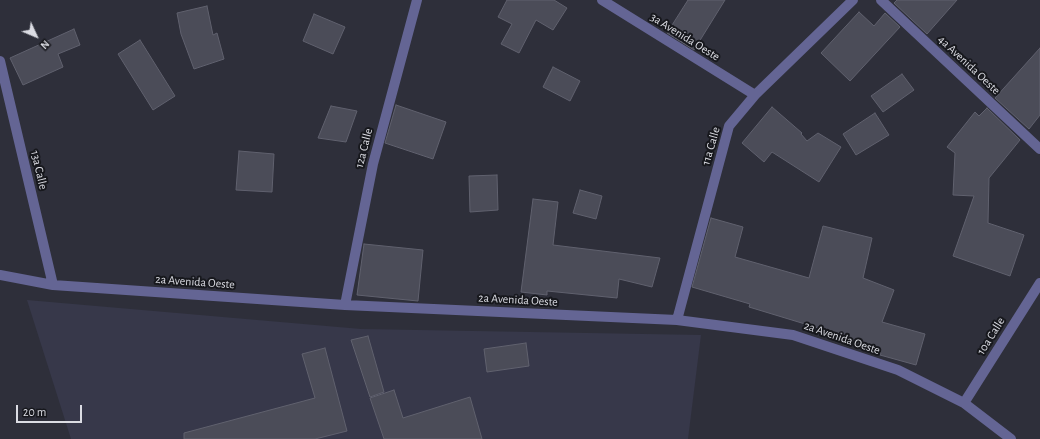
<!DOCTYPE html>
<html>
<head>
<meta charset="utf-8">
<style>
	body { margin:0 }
	#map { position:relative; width:1040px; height:439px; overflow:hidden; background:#2e2f3a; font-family:"Alegreya Sans",sans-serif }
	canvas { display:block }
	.north { position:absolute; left:16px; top:16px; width:40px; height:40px; -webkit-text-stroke:3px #17181d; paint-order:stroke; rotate:134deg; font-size:11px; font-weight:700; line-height:16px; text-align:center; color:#dbdce3 }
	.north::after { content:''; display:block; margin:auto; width:14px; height:18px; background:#dbdce3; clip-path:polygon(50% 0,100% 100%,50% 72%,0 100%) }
	.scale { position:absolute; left:16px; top:405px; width:66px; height:18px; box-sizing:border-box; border:2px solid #dbdce3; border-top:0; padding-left:5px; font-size:12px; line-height:14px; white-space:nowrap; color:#dbdce3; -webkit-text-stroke:3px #17181d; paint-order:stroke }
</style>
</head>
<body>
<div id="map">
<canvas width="1040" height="439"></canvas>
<div class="north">N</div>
<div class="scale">20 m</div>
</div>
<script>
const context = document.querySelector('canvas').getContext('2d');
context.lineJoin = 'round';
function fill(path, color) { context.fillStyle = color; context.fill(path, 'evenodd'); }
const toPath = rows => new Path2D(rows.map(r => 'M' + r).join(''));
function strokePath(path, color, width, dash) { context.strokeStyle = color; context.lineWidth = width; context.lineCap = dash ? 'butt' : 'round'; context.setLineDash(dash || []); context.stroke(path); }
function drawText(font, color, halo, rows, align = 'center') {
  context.font = font + ' "Alegreya Sans",sans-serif'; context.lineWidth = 4; context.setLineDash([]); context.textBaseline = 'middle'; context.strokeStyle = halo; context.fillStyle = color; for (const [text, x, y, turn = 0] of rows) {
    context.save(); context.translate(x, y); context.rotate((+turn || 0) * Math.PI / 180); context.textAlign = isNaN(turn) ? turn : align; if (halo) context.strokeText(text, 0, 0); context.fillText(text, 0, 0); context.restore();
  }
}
const built = toPath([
	[27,300,361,329,701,335,688,439,71,439]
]);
const building = toPath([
	[507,0,554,0,567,8,553,30,536,20,519,53,501,44,512,24,498,17,507,0],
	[688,0,725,0,694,50,667,33,688,0],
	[897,0,957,0,927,34,894,3,897,0],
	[207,6,213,35,217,33,224,59,194,69,181,34,177,13,207,6],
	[859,12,874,26,885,13,900,27,850,81,821,53,859,12],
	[314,14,345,27,333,54,303,41,314,14],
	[74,29,80,45,58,54,63,67,23,85,10,58,74,29],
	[140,40,175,96,153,110,118,54,140,40],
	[1040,48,1040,115,1029,129,995,98,1040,48],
	[553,67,580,81,570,101,543,87,553,67],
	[902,74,914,90,883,112,871,96,902,74],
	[396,105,446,122,433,159,385,143,396,105],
	[331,106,357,111,346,142,318,138,331,106],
	[772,107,802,133,801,134,807,141,818,133,841,147,819,182,772,152,764,162,742,143,772,107],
	[987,108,1020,140,989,178,988,223,1024,235,1010,276,953,256,974,196,953,195,955,153,947,147,975,112,979,116,987,108],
	[875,113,889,135,856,155,843,134,875,113],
	[239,151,274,154,272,192,236,190,239,151],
	[497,175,498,210,470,212,469,176,497,175],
	[580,190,602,196,596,219,573,213,580,190],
	[533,199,558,202,553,245,660,258,652,287,619,279,617,298,547,291,547,295,521,292,533,199],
	[711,218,743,227,735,257,809,278,823,226,872,238,863,278,894,290,882,322,925,334,916,365,880,355,881,353,837,336,838,334,749,307,750,304,692,287,711,218],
	[364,244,423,250,418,301,357,295,364,244],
	[368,336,384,392,370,397,351,340,368,336],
	[526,343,529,366,487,372,484,349,526,343],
	[325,348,347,431,315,439,184,439,184,433,315,398,302,354,325,348],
	[394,390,403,418,470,397,482,439,384,439,370,398,394,390]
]);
const minor = toPath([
	[602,0,755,95],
	[881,0,1040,149],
	[0,61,53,285],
	[0,275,53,285,345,305,677,320,793,335,898,370,964,403,1011,439],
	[345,305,373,164,417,0],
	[677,320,729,126,755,95,853,0],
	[964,403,1040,283]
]);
const streetNames = [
	["3a Avenida Oeste",685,37,32],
	["4a Avenida Oeste",969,65,43],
	["11a Calle",711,146,-74],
	["12a Calle",364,148,-76],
	["13a Calle",39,170,77],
	["2a Avenida Oeste",195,282,4],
	["2a Avenida Oeste",518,300,3],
	["10a Calle",991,336,-58],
	["2a Avenida Oeste",842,338,19]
];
fill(built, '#37384a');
fill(building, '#4b4c58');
strokePath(building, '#60616e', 1);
strokePath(minor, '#646594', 10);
drawText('12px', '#dbdce3', '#17181d', streetNames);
</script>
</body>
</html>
